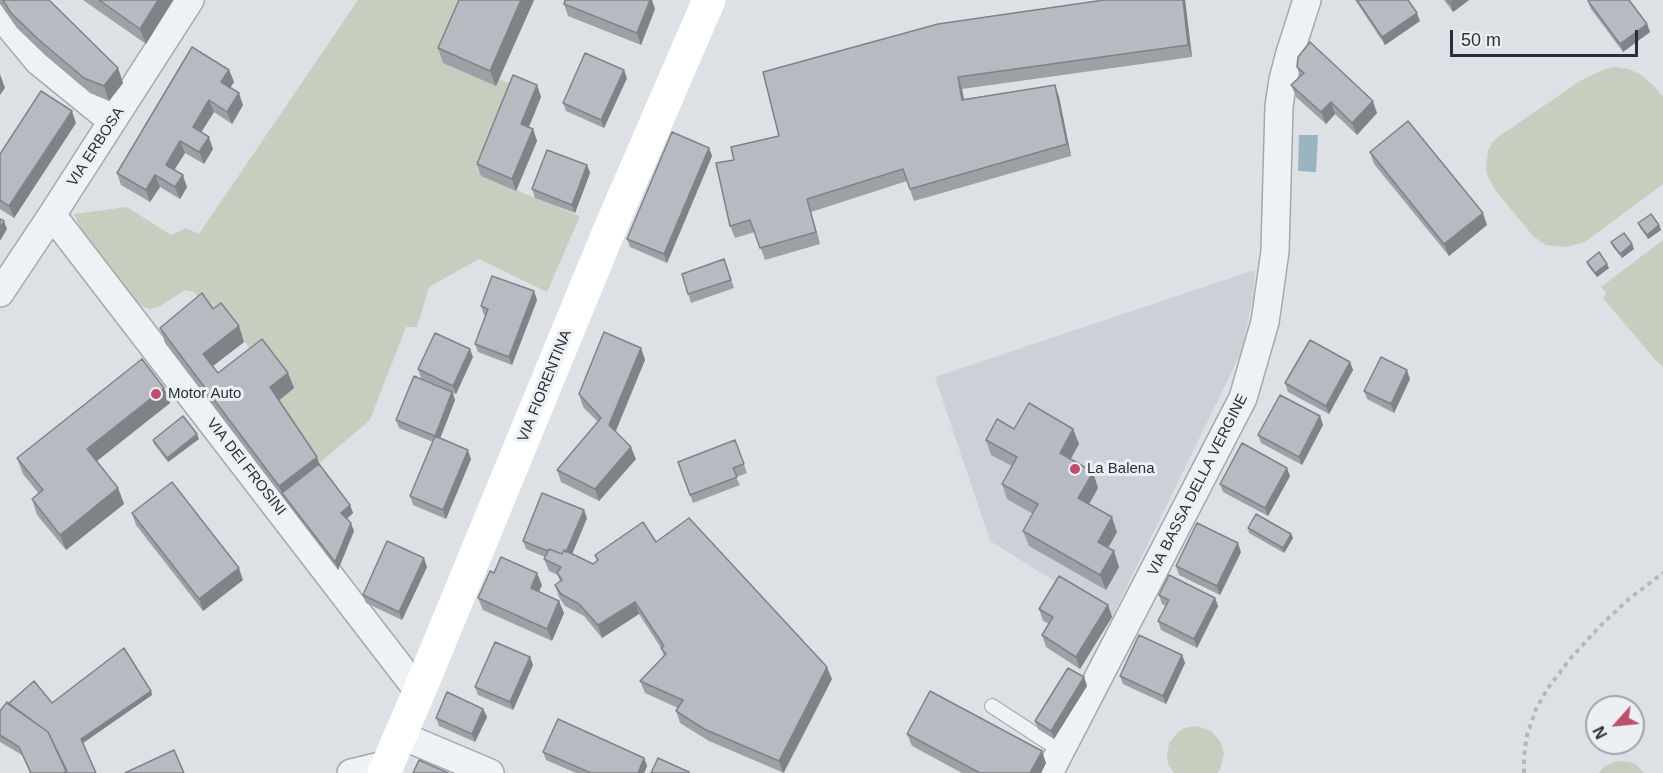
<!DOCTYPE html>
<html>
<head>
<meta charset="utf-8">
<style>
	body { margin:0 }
	#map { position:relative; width:1663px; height:773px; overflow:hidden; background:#dde1e5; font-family:Arial,sans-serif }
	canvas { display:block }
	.north { position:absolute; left:1585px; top:695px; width:60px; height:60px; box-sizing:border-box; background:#ecf0f3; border:2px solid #9ea4a9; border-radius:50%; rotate:243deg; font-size:16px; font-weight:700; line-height:24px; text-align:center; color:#28313a }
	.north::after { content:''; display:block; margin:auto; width:21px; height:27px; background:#be4e6d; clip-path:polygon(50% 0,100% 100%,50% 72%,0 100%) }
	.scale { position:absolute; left:1450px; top:30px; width:188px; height:27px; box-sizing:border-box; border:3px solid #28313a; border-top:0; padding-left:8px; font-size:18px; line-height:21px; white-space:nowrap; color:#28313a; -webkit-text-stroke:4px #ecf0f3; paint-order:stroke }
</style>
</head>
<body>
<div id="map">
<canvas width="1663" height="773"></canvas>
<div class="north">N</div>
<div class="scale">50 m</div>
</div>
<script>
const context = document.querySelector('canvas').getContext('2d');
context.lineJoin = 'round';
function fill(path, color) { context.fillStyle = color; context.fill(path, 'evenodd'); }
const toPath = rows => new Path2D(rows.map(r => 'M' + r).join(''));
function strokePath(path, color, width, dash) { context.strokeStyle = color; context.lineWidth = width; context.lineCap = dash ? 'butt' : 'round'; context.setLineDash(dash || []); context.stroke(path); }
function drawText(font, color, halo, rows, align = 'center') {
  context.font = font + ' Arial,sans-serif'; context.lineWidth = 6; context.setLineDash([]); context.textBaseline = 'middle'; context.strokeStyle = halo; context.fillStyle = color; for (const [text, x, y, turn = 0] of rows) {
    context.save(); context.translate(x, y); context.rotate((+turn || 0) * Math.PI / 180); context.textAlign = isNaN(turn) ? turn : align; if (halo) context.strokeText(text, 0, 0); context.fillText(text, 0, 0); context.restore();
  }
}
const built = toPath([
	[1255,270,1254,293,1242,351,1112,617,990,541,935,377]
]);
const green = toPath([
	[358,0,471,0,499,79,518,87,481,176,580,216,547,292,479,259,429,287,417,327,406,327,370,420,317,465,276,403,259,361,227,318,208,308,194,292,185,290,160,306,150,309,141,306,127,292,100,257,81,229,74,214,127,207,171,235,186,228,199,234],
	[1615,67,1629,69,1641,75,1653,85,1663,97,1663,184,1585,242,1566,247,1546,245,1534,237,1528,230,1495,190,1487,175,1486,168,1488,151,1492,143,1498,137,1580,81,1605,69],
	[1663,240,1663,367,1652,356,1603,298,1606,293,1601,287],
	[1197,726,1211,731,1220,741,1224,754,1220,769,1217,773,1174,773,1168,764,1167,757,1169,743,1178,732,1184,728],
	[1616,761,1630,762,1637,765,1644,773,1598,773,1604,767]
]);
const water = toPath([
	[1299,135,1318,135,1316,172,1298,171]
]);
const path = toPath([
	[1524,773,1524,756,1527,735,1536,709,1548,688,1570,659,1600,626,1629,599,1663,573]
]);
const lane = toPath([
	[992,706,1061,751]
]);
const street = toPath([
	[0,15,38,61,112,121],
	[52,215,419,692],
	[0,293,52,215,190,0],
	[400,735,490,773],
	[351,773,388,764],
	[1049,773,1243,398,1265,322,1270,287,1275,251,1279,106,1283,80,1290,53,1307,0]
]);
const secondary = toPath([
	[384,773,419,692,609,231,709,0]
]);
const wall = toPath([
	[0,0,49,0,118,68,123,83,109,101,90,93,45,55,17,28,0,4],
	[83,0,173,0,146,44],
	[534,0,496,86,443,63,438,48],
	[1104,0,1185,0,1192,57,962,89,964,99,1055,85,1059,97,1071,156,914,201,907,181,811,212,820,244,765,260,755,232,735,238,730,226,734,160],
	[1355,0,1408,0,1420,21,1385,45],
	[1444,0,1469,0,1453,12],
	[1588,1,1647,24,1650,32,1623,52,1591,9],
	[564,4,655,9,641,45,568,16],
	[1297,67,1377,113,1357,135,1335,114,1326,124,1296,97,1291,85,1300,77],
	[229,70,234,82,230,88,243,105,232,124,214,112,201,132,213,149,204,164,185,153,174,170,187,187,180,199,160,187,150,202,121,185,117,173],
	[627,78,604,128,566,111,563,103],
	[537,85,541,97,529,127,533,129,537,141,516,191,481,176,477,164],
	[76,123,14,218,0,209,0,154],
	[709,148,712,156,667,263,630,247,627,239],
	[1370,152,1487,225,1449,256,1374,164],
	[587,165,590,173,575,213,535,198,532,189],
	[1638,223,1659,225,1661,230,1648,239,1640,228],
	[1611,242,1632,244,1634,249,1622,258,1613,247],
	[724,259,734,288,691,303,682,274],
	[1587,262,1607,264,1609,268,1597,277,1588,266],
	[534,291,537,300,512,365,478,352,475,344,486,315,484,315,481,306],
	[213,309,244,342,213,366,218,373,288,373,294,388,279,400,319,464,350,505,353,513,347,519,354,531,338,570,165,343,160,328],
	[641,348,645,360,616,431,636,459,599,501,561,482,557,470,598,422,583,407,579,394],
	[473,357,456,394,453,393,455,400,440,438,471,459,446,519,413,505,410,496,433,442,399,428,396,420,439,386,421,378,418,369],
	[1350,362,1353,370,1329,414,1288,392,1285,383],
	[1410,379,1394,413,1367,399,1364,391],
	[164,388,170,403,96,461,118,488,124,504,66,550,37,515,32,499,39,494,23,474,17,458],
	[1320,416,1323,425,1302,465,1261,443,1258,435],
	[1014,429,1073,429,1079,444,1070,459,1098,488,1089,504,1117,532,1108,548,1119,567,1106,590,1029,546,1023,531,1033,514,1007,499,1002,484,1012,466,991,455,986,440],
	[199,439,168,462,154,444,153,440],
	[735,440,747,473,736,477,740,485,693,503,678,462],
	[1290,476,1268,516,1223,492,1220,484],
	[132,513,243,580,203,611,136,525],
	[587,518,572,554,593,564,597,561,595,555,656,542,832,679,784,773,709,741,680,723,676,711,678,708,645,693,640,681,664,656,661,648,639,614,602,638,584,616,565,606,559,597,555,585,560,582,558,575,549,571,544,559,545,557,526,549,523,541],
	[1248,528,1291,534,1293,538,1284,553,1249,533],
	[1241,552,1220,595,1179,575,1176,566],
	[427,567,402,620,366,603,363,595],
	[494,573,542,585,539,592,564,613,552,641,483,610,478,598],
	[1159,595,1215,598,1218,606,1197,648,1161,630,1158,621,1166,606,1162,604],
	[1108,605,1112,617,1080,669,1046,647,1042,635,1049,624,1043,621,1039,609],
	[1182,655,1185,663,1166,704,1123,684,1120,676],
	[530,657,533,665,513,710,478,695,475,687],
	[1084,677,1087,686,1054,739,1038,729,1035,721],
	[151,691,152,695,83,743,96,773,30,773,22,755,0,742,0,711,8,704,52,703],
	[483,709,487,717,475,742,439,726,436,718],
	[907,734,1046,763,1041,773,962,773,912,746],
	[543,752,644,758,647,766,644,773,576,773,546,760]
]);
const shadedWall = toPath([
	[158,0,173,0,146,44,140,29],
	[521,0,534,0,496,86,490,71],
	[650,0,652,0,655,9,641,45,637,33],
	[1183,0,1185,0,1192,57,1188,45],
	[1455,0,1469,0,1453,12,1450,3],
	[1417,13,1420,21,1385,45,1382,37],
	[1647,24,1650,32,1623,52,1620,44],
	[118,68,123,83,109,101,104,86],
	[229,70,234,82,226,94,221,82],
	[624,70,627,78,604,128,601,120],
	[0,74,5,88,0,95],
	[958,77,962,89,966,112,962,100],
	[537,85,541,97,525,136,521,124],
	[1055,85,1059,97,1071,156,1067,144],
	[239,93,243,105,232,124,227,112],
	[209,100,214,112,197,139,193,127],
	[1373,101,1377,113,1357,135,1352,123],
	[1331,102,1335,114,1326,124,1321,112],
	[72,111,76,123,14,218,9,206],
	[533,129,537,141,516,191,512,179],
	[209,137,213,149,204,164,199,152],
	[180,141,185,153,170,177,166,165],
	[709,148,712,156,667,263,664,254],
	[587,165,590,173,575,213,572,205],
	[155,175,160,187,150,202,146,190],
	[183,175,187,187,180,199,175,187],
	[807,199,811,212,820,244,816,232],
	[1483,213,1487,225,1449,256,1444,244],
	[4,221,7,229,0,241,0,228],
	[1659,225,1661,230,1648,239,1647,235],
	[1632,244,1634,249,1622,258,1620,254],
	[1607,264,1609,268,1597,277,1595,273],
	[534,291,537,300,512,365,509,357],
	[239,326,244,342,209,369,203,354],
	[641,348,645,360,613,437,609,425],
	[470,349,473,357,456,394,453,386],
	[1350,362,1353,370,1329,414,1326,406],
	[1407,370,1410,379,1394,413,1391,404],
	[288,373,294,388,276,403,270,387],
	[164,388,170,403,92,465,87,449],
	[452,392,455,400,438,444,435,436],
	[1320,416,1323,425,1302,465,1299,457],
	[1073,429,1079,444,1065,469,1060,453],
	[197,434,199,439,168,462,167,458],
	[631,447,636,459,599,501,595,489],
	[468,450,471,459,446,519,443,510],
	[317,457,322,473,282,493,279,486],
	[1287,468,1290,476,1268,516,1265,508],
	[1093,472,1098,488,1084,513,1078,498],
	[118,488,124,504,66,550,60,535],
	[350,505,353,513,344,521,341,513],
	[584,510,587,518,567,566,564,558],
	[1112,517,1117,532,1103,557,1098,542],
	[351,523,354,531,338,570,335,562],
	[1291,534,1293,538,1284,553,1283,548],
	[1238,543,1241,552,1220,595,1217,586],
	[1114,551,1119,567,1106,590,1100,575],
	[424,558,427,567,402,620,399,612],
	[239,568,243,580,203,611,199,599],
	[537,573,542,585,535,600,531,588],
	[1215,598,1218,606,1197,648,1194,639],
	[559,601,564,613,552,641,547,629],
	[635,602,639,614,602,638,598,625],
	[1108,605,1112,617,1080,669,1076,657],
	[1182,655,1185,663,1166,704,1163,696],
	[530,657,533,665,513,710,510,702],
	[827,667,832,679,783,773,779,761],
	[1084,677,1087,686,1054,739,1051,731],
	[151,691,152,695,83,743,81,739],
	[483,709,487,717,475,742,472,734],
	[1042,751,1046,763,1041,773,1030,773],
	[644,758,647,766,644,773,638,773]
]);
const building = toPath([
	[3,0,49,0,118,68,104,86,84,78,39,40,11,13,3,0],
	[99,0,158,0,140,29,99,0],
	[459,0,521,0,490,71,438,48,459,0],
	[565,0,650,0,637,33,564,4,565,0],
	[1104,0,1183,0,1188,45,958,77,962,100,1055,85,1067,144,910,189,903,169,807,199,816,232,760,248,750,220,730,226,716,163,734,160,731,147,779,136,763,72,938,24,1104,0],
	[1357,0,1408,0,1417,13,1382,37,1357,0],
	[1447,0,1455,0,1450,3,1447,0],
	[1589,0,1629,0,1647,24,1620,44,1588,1,1589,0],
	[1310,42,1373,101,1352,123,1331,102,1321,112,1291,85,1304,73,1297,67,1298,57,1310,42],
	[192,47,229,70,221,82,239,93,227,112,209,100,193,127,209,137,199,152,180,141,166,165,183,175,175,187,155,175,146,190,117,173,192,47],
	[585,53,624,70,601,120,563,103,585,53],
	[513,75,537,85,521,124,533,129,512,179,477,164,513,75],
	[41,91,72,111,9,206,0,200,0,154,41,91],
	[1408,121,1483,213,1444,244,1370,152,1408,121],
	[672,132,709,148,664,254,627,239,672,132],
	[547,150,587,165,572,205,532,189,547,150],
	[1651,214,1659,225,1647,235,1638,223,1651,214],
	[0,219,4,221,0,228,0,219],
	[1624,233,1632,244,1620,254,1611,242,1624,233],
	[1599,252,1607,264,1595,273,1587,262,1599,252],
	[724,259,731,280,688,294,682,274,724,259],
	[492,276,534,291,509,357,475,344,488,309,481,306,492,276],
	[202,293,213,309,221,303,239,326,203,354,218,373,262,339,288,373,270,387,317,457,279,486,160,328,202,293],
	[604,332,641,348,609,425,631,447,595,489,557,470,601,418,579,394,604,332],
	[435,333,470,349,453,386,418,369,435,333],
	[1310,340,1350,362,1326,406,1285,383,1310,340],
	[1381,357,1407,370,1391,404,1364,391,1381,357],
	[142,359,164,388,87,449,118,488,60,535,32,499,43,490,17,458,142,359],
	[414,376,452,392,435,436,396,420,414,376],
	[1280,395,1320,416,1299,457,1258,435,1280,395],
	[1029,403,1073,429,1060,453,1093,472,1078,498,1112,517,1098,542,1114,551,1100,575,1023,531,1038,504,1002,484,1017,457,986,440,997,419,1014,429,1029,403],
	[183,416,197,434,167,458,153,440,183,416],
	[435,436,468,450,443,510,410,496,435,436],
	[735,440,744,464,733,468,737,477,690,495,678,462,735,440],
	[1242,443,1287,468,1265,508,1220,484,1242,443],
	[319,464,350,505,341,513,351,523,335,562,282,493,319,464],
	[172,482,239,568,199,599,132,513,172,482],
	[542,493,584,510,566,552,564,550,562,554,549,549,548,551,523,541,542,493],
	[1256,514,1291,534,1283,548,1248,528,1256,514],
	[689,518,827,667,779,761,704,729,676,711,683,700,640,681,666,654,661,648,664,646,635,602,598,625,579,604,561,594,555,585,562,580,557,573,561,567,544,559,549,549,562,554,564,550,593,564,598,560,595,555,643,522,656,542,689,518],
	[1197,523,1238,543,1217,586,1176,566,1197,523],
	[387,541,424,558,399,612,363,595,387,541],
	[501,557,537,573,531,588,559,601,547,629,478,598,490,571,494,573,501,557],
	[1169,575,1215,598,1194,639,1158,621,1169,600,1159,595,1169,575],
	[1059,576,1108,605,1076,657,1042,635,1053,617,1039,609,1059,576],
	[1139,635,1182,655,1163,696,1120,676,1139,635],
	[495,642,530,657,510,702,475,687,495,642],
	[124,648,151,691,81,739,96,773,67,773,48,732,8,704,34,681,52,703,124,648],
	[1068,668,1084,677,1051,731,1035,721,1068,668],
	[930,691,1042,751,1030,773,980,773,907,734,930,691],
	[447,692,483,709,472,734,436,718,447,692],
	[7,702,48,732,67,771,63,773,31,773,19,747,0,735,0,711,7,702],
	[558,719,644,758,638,773,591,773,543,752,558,719],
	[174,750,184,773,125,773,174,750],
	[658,758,689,772,688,773,651,773,658,758],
	[419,760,448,773,413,773,419,760]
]);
const markers = [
	[156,394,6,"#be4e6d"],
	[1075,469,6,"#be4e6d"]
];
const streetNames = [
	["VIA ERBOSA",96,147,-57],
	["VIA FIORENTINA",545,386,-68],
	["VIA DEI FROSINI",246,467,52],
	["VIA BASSA DELLA VERGINE",1198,485,-63]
];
const poiNames = [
	["Motor Auto",168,394],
	["La Balena",1087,469]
];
fill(built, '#cbd1d6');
fill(green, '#c5cebf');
fill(water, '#9cb3c2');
strokePath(lane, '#a3a9ae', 16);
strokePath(street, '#a3a9ae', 30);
strokePath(path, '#b3b8bc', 4, [4.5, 4.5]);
strokePath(lane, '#eff2f4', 14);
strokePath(street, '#eff2f4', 27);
strokePath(secondary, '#fff', 33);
fill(wall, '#9ca1a6');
fill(shadedWall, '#7f8387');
fill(building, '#b5bbc1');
strokePath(building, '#7f8387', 1.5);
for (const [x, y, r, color] of markers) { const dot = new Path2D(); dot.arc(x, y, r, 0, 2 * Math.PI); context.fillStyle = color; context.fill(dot); strokePath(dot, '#ecf0f3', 2); }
drawText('15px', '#28313a', '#ecf0f3', streetNames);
drawText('15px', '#28313a', '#ecf0f3', poiNames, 'left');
</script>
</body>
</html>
